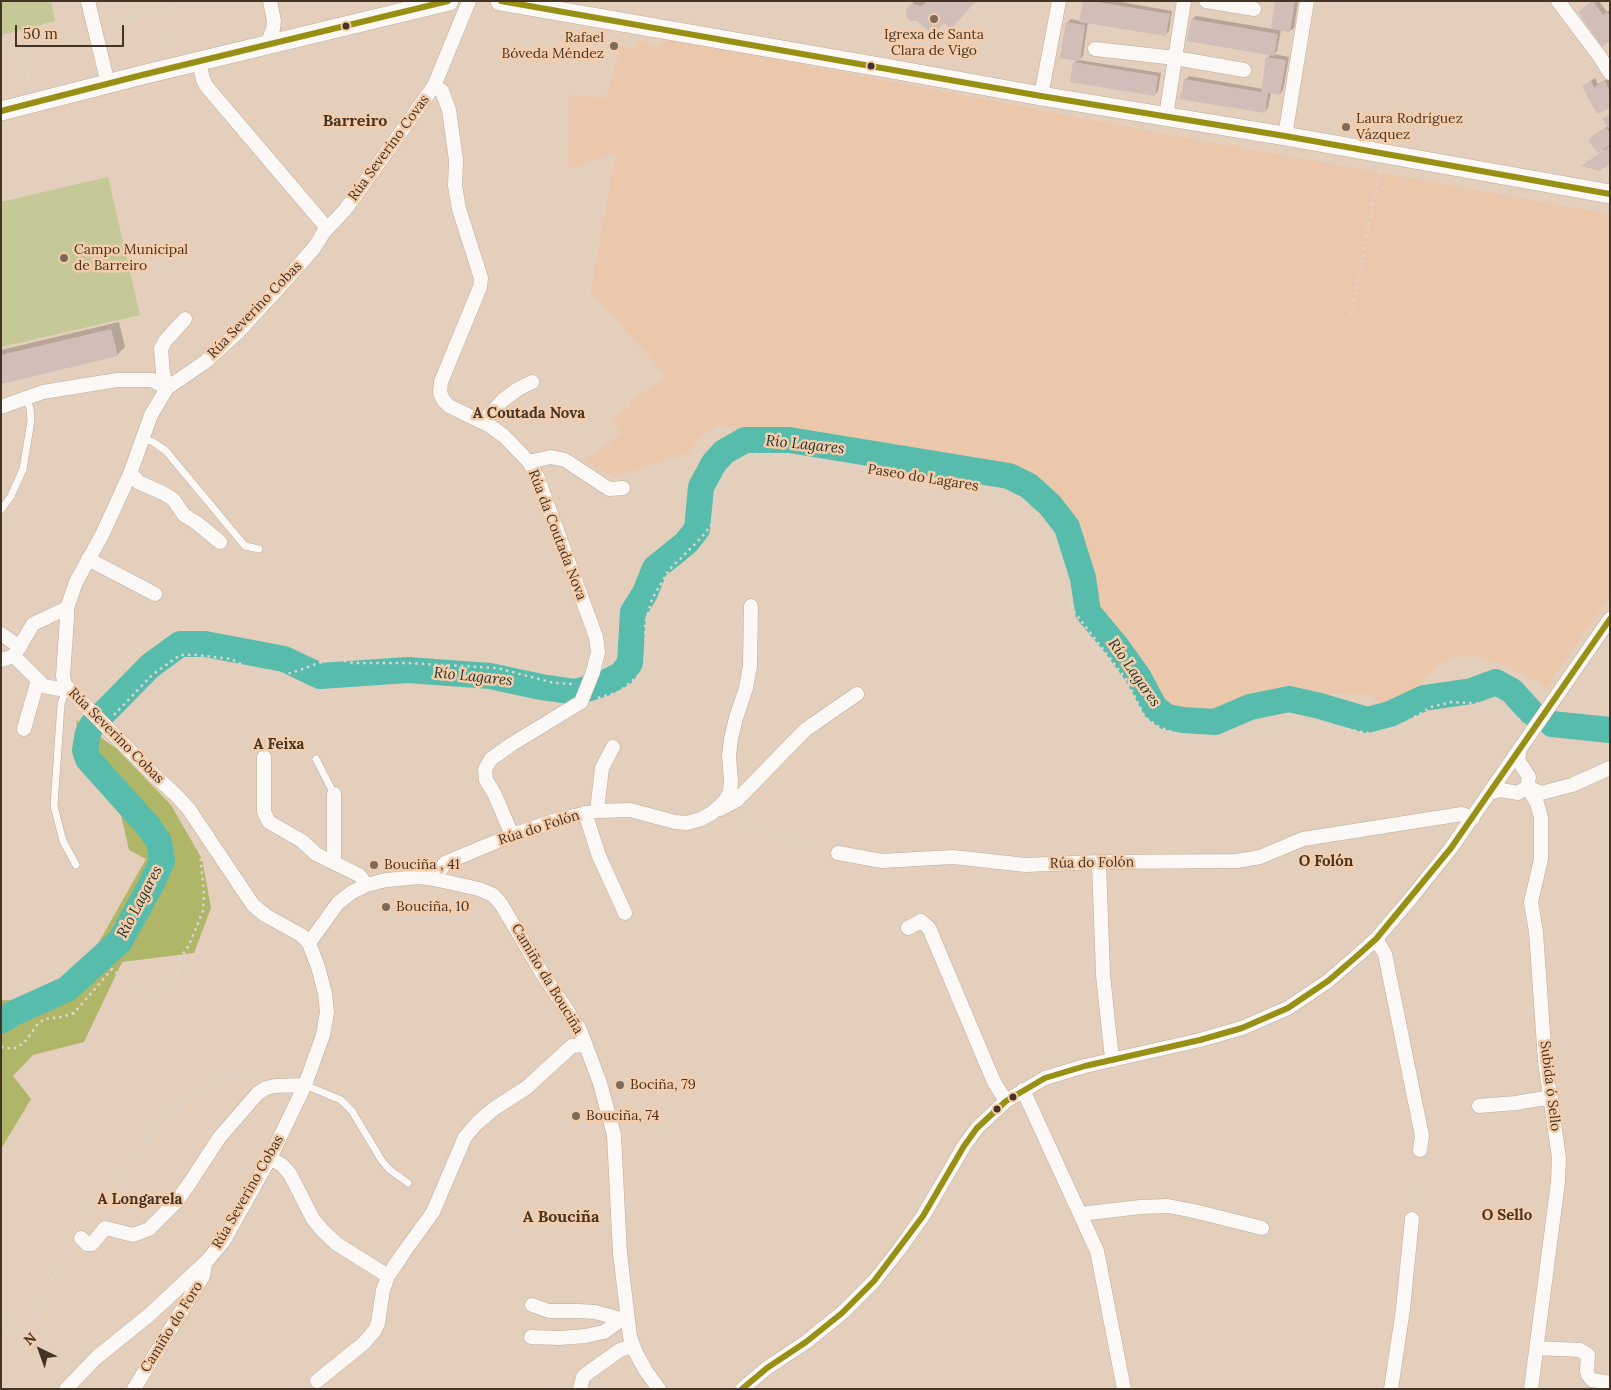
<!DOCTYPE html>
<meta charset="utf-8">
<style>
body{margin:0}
#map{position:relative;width:1611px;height:1390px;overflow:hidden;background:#e4cebc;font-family:Lora,serif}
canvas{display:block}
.frame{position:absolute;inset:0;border:2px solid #443426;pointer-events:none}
.north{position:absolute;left:15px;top:1325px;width:50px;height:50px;-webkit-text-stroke:4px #f5cdab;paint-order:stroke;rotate:318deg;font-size:14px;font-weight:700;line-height:20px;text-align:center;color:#443426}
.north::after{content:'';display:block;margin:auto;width:18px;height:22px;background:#443426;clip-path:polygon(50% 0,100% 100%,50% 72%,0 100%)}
.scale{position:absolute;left:15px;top:25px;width:109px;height:22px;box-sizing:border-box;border:2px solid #443426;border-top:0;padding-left:6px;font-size:15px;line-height:18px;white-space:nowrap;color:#443426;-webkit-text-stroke:4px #f5cdab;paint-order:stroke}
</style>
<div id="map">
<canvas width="1611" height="1390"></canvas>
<div class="frame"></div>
<div class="north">N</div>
<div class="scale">50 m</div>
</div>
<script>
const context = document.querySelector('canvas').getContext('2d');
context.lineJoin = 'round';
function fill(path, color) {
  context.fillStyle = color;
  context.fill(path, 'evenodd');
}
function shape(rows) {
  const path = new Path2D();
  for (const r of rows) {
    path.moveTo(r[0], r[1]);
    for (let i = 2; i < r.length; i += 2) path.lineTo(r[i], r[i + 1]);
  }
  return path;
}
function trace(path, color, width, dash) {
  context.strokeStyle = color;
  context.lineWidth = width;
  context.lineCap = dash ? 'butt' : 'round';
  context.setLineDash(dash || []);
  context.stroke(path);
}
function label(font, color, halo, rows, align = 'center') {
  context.font = font + ' Lora,serif';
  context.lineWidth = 5;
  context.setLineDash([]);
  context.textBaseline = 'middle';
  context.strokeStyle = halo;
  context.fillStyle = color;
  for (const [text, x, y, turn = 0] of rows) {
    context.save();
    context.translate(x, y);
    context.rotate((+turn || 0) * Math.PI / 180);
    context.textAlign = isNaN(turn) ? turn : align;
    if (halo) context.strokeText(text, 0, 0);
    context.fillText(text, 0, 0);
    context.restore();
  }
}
const built = shape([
 [669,39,1160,133,1610,214,1610,596,1547,687,1498,662,1474,656,1456,657,1439,665,1423,680,1419,689,1386,707,1367,693,1252,694,1230,707,1168,714,1159,706,1137,670,1115,638,1093,614,1090,583,1069,520,1063,509,1039,485,1017,471,817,439,719,425,699,437,689,453,615,477,585,461,621,434,611,419,631,406,629,402,666,376,591,291,616,152,568,169,569,95,606,98,621,46,636,49,637,41,658,46]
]);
const green = shape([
 [1,1,51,1,55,21,1,35],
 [108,177,140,315,1,347,1,202]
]);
const forest = shape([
 [76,720,117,749,171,805,202,859,211,908,194,953,122,962,84,1042,33,1055,13,1076,31,1099,1,1149,1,1000,65,1002,146,859,129,850,121,815,84,770]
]);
const shadow = shape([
 [915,1,975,1,909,7],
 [1084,1,1115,1,1172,11,1169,31,1165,35,1088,22,1083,56,1079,60,1161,73,1158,91,1155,94,1074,63,1078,59,1067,23,1071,19,1081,21],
 [1277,1,1298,1,1294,28,1290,31,1281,30,1277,51,1273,54,1289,57,1283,90,1280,94,1271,92,1268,108,1264,112,1185,80,1189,76,1263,89,1268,58,1271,54,1192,19,1196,16,1272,29],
 [1593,1,1599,1,1607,12,1610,10,1610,40,1583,9],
 [1595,78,1598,84,1608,79,1610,81,1610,106,1584,86],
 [1610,114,1610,162,1603,149,1593,136,1608,126,1604,119],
 [119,322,125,347,117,355,1,382,1,350]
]);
const river = shape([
 [1552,724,1610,730],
 [1,1021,14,1013,67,989,120,941,151,885,162,861,159,842,149,827,88,759,85,750,88,733,92,725,150,666,180,644,205,644,284,659,320,676,408,670,490,676,541,687,576,692,603,684,622,674,630,663,633,612,645,593,655,568,686,543,697,529,701,487,714,463,724,452,745,440,789,440,1009,476,1029,486,1050,505,1067,527,1083,578,1088,612,1117,647,1138,676,1155,708,1167,717,1183,720,1215,722,1250,707,1289,699,1320,706,1367,720,1390,714,1424,698,1472,691,1496,682,1512,691,1531,712]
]);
const building = shape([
 [926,1,976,1,951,29,944,23,933,35,917,21,911,21,906,17,906,11,908,7,913,4,922,6],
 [1083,1,1092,1,1170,14,1166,36,1079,22],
 [1275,1,1295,1,1290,32,1271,29],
 [1593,1,1603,15,1607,12,1610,16,1610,41,1602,47,1578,12],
 [1191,19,1278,34,1274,56,1187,41],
 [1066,22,1085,25,1080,61,1060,58],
 [1266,57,1286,60,1280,95,1268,93,1265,113,1180,99,1184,79,1261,92],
 [1073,62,1158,76,1155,96,1070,82],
 [1591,81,1594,87,1605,81,1610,92,1610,108,1597,114,1582,86],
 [1610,114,1610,130,1602,119],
 [1606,127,1610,133,1610,145,1598,153,1588,140],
 [1610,146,1610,164,1600,171,1581,166],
 [111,329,118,356,1,384,1,355]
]);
const path = shape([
 [161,1,174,50],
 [115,21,197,1],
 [20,46,31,86],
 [1,51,75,32],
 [1351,314,1380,170],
 [598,698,619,692,638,676,644,668,646,653,645,624,652,599,669,570,701,538,712,524,716,493,724,474,737,461,754,454,793,456,862,468,993,489,1042,523,1057,547,1072,609,1126,679,1145,717,1157,726,1181,736,1213,740,1293,722,1331,726,1373,734,1392,731,1431,707,1452,702,1487,704,1512,715,1522,721],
 [114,715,152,675,180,655,196,655,231,659,253,670,277,675,291,673,333,658,353,663,407,663,497,668,554,683,573,684],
 [730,819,825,849],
 [1,1047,13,1049,24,1043,37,1025,44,1019,62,1017,74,1013,112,969,148,999,178,974,176,965,189,945,203,911,204,894,200,852],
 [1414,1206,1418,1176,1418,1164],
 [77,1226,79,1221,129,1158,159,1118,213,1079,227,1073,240,1072,258,1076],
 [1,1326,23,1334,56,1272,68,1245]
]);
const lane = shape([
 [142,438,153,442,166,451,245,546,259,549],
 [1,510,11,496,23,469,31,421,30,408,26,398],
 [69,690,64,695,61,704,54,806,63,841,76,865],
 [316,759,334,794],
 [305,1085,341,1100,352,1111,382,1161,390,1170,408,1183]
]);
const street = shape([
 [88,1,108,84],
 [1206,1,1254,9],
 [1558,1,1600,57,1610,73],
 [267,45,273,29,274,21,270,1],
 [1095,49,1175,58,1244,70],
 [199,61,203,80,207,87,327,228],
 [434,86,442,91,449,110,456,160,455,186,459,209,481,278,480,287,441,382,440,393,444,401,449,406,490,426,504,436,529,462,537,476,596,637,598,652,593,672],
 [1041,96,1059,1],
 [1166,116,1184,1],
 [1285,136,1307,1],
 [167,388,163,373,161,349,165,341,185,319],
 [1,407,43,392,117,380,152,380,167,388],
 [482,422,503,400,518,389,532,382],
 [529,462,551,457,565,460,609,489,623,488],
 [130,474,135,478,138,482,163,493,173,499,184,515,197,523,220,542],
 [88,559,155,594],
 [1,634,20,647],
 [14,656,44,686,60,689,65,685],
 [1,660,14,656,33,624,67,608],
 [24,729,38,680],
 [264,757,264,812,269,822,302,841,316,854,359,875,367,885],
 [1527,787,1537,803,1541,818,1541,859,1531,902,1536,932,1545,1061,1559,1158,1558,1182,1531,1389],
 [1527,787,1541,793,1572,785,1610,768],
 [1489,793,1501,790,1518,793,1527,787,1529,777,1518,760,1520,748],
 [334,794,334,863],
 [720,809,737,800,805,730,857,694],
 [597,811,602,768,613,747],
 [585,813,599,856,625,913],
 [512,835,494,793,486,780,485,769,491,759,512,744,581,702],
 [838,853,882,861,953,857,1026,865,1099,862,1237,861,1260,857,1303,839,1462,814,1473,818],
 [1099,862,1103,975,1111,1050,1113,1060],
 [434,879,445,863,512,835,560,819,597,811,630,810,675,822,687,823,701,819,712,813,724,802,730,792,731,781,729,756,731,739,736,718,746,688,750,666,751,606],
 [908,928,921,921,929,928,994,1082,1006,1101],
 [1376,939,1385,954,1422,1136,1420,1150],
 [309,943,338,903,352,892,367,885,386,880,420,877,434,879,479,889,493,895,501,904,542,973,580,1030,600,1083,614,1135,620,1253,630,1337,636,1353,646,1371,659,1389],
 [1023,1090,1097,1251,1124,1389],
 [1479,1106,1516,1103,1551,1097],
 [270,1158,282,1165,290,1174,313,1219,323,1231,337,1244,388,1276],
 [1080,1214,1140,1207,1168,1206,1194,1211,1262,1228],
 [81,1238,87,1244,92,1244,105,1228,133,1235,149,1229,175,1203,189,1184,219,1138,258,1093,266,1088,275,1086,305,1085],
 [532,1305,549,1311,578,1311,595,1312,628,1321],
 [531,1337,560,1338,585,1336,604,1332,621,1320],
 [1536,1348,1580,1350,1588,1355,1587,1371,1588,1375,1592,1380,1610,1383],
 [317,1381,364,1343,375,1330,378,1323,383,1290,388,1276,404,1252,433,1212,465,1137,477,1123,495,1108,526,1088,572,1046,586,1045],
 [66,1389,97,1357,148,1316,205,1263,223,1242,270,1158,305,1085,323,1035,327,1012,325,993,318,967,309,943,301,935,265,915,253,905,188,808,175,794,155,776,65,685,63,676,67,618,67,608,76,582,102,535,130,474,151,415,167,388,205,362,239,331,283,283,314,248,324,232,345,210,434,86,469,1],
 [134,1389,203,1276,205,1264],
 [580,1389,583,1377,589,1372,620,1350,633,1346],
 [742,1389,767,1368,806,1342,842,1313,874,1281,898,1251,923,1216,964,1146,977,1128,1006,1101,1045,1078,1085,1066,1200,1040,1242,1028,1288,1008,1328,981,1357,956,1376,939,1411,898,1451,848,1610,619],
 [1391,1389,1403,1309,1412,1219]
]);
const secondary = shape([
 [500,1,886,68,1041,96,1285,136,1610,194],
 [1,111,142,75,449,1]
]);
const streetBridge = shape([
 [581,702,593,672]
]);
const bus1 = shape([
 [501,1,1041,96,1285,136,1610,194],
 [1,111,142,75,448,1],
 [742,1389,767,1368,806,1342,842,1313,874,1281,923,1216,964,1146,977,1128,1006,1101,1045,1078,1085,1066,1200,1040,1242,1028,1288,1008,1328,981,1357,956,1376,939,1451,848,1610,619]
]);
const markers = [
 [934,19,5,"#7c6a5a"],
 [346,26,4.5,"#443426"],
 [614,46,5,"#7c6a5a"],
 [871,66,4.5,"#443426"],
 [1346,127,5,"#7c6a5a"],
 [64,258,5,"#7c6a5a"],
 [374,865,5,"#7c6a5a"],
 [386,907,5,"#7c6a5a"],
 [620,1085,5,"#7c6a5a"],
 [1013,1097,4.5,"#443426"],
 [997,1109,4.5,"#443426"],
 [576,1116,5,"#7c6a5a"]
];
const poiNames = [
 ["Igrexa de Santa",934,35,"center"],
 ["Clara de Vigo",934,51,"center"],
 ["Rafael",604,38,"right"],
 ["Bóveda Méndez",604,54,"right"],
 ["Laura Rodríguez",1356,119],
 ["Vázquez",1356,135],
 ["Campo Municipal",74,250],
 ["de Barreiro",74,266],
 ["Bouciña , 41",384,865],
 ["Bouciña, 10",396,907],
 ["Bociña, 79",630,1085],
 ["Bouciña, 74",586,1116]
];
const streetNames = [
 ["Rúa Severino Covas",389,148,-54],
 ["Rúa Severino Cobas",255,310,-46],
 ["Paseo do Lagares",923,478,9],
 ["Rúa da Coutada Nova",557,535,69],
 ["Rúa Severino Cobas",116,736,45],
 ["Rúa do Folón",539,828,-18],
 ["Rúa do Folón",1092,863,-1],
 ["Camiño da Bouciña",547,979,59],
 ["Subida ó Sello",1550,1086,83],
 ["Rúa Severino Cobas",248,1192,-60],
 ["Camiño do Foro",172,1327,-58]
];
const neighbourhoodNames = [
 ["A Coutada Nova",529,414],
 ["A Feixa",279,745],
 ["O Folón",1326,862],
 ["A Longarela",140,1200],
 ["O Sello",1507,1216]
];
const waterNames = [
 ["Río Lagares",805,445,6],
 ["Río Lagares",1134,673,55],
 ["Río Lagares",473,677,6],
 ["Río Lagares",140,902,-62]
];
const quarterNames = [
 ["Barreiro",355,121],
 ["A Bouciña",561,1217]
];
fill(built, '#ebc8ab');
fill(green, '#c5c897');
fill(forest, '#b0b668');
fill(shadow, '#0003');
trace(river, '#57bcab', 26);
fill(building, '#d1beb8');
trace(lane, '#bead9e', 8);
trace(street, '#bead9e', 15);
trace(secondary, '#bead9e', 20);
trace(path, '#dcd6d0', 2.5, [2.5, 4]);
trace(lane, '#fbf8f5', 7);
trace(street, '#fbf8f5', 14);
trace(secondary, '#fbf8f5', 19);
trace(streetBridge, '#bead9e', 15, []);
trace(streetBridge, '#fbf8f5', 14);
trace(bus1, '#988f15', 6);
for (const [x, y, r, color] of markers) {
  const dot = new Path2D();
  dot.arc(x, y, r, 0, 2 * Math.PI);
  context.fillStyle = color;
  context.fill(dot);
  trace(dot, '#f5cdab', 2);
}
label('14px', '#443426', '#f5cdab', poiNames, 'left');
label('14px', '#443426', '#f5cdab', streetNames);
label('bold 15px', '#443426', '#f5cdab', neighbourhoodNames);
label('italic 15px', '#15322e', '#f5cdab', waterNames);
label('bold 16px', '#443426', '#f5cdab', quarterNames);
</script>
